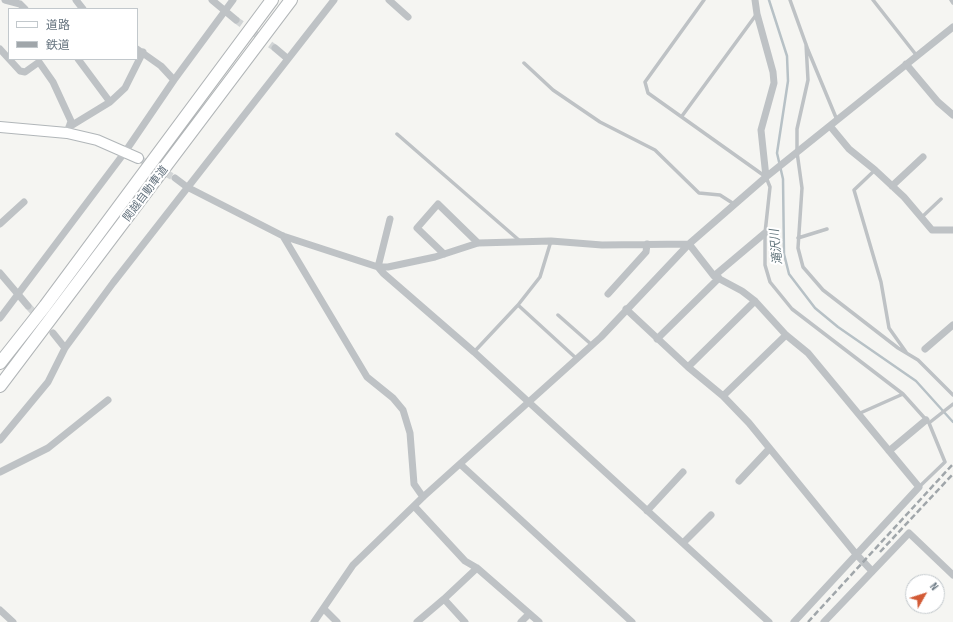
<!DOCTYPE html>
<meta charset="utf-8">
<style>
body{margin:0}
#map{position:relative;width:953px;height:622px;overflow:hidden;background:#f5f5f2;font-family:"Sofia Sans Condensed","Noto Sans JP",sans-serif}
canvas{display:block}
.legend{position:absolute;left:8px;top:8px;width:130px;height:52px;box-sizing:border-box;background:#fff;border:1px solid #c2c8cc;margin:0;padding:5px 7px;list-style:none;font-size:12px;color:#677580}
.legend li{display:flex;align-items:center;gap:8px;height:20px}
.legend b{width:20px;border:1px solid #c2c8cc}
.north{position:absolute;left:905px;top:574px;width:40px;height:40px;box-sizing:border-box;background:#fff;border:1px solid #c2c8cc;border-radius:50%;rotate:51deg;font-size:11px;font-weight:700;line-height:16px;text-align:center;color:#677580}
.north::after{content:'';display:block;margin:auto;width:14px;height:18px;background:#d25a35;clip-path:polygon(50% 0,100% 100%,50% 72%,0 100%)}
</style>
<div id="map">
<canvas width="953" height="622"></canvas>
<ul class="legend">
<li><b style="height:5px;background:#fff"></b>道路</li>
<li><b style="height:5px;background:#a0a6aa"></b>鉄道</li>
</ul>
<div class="north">N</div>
</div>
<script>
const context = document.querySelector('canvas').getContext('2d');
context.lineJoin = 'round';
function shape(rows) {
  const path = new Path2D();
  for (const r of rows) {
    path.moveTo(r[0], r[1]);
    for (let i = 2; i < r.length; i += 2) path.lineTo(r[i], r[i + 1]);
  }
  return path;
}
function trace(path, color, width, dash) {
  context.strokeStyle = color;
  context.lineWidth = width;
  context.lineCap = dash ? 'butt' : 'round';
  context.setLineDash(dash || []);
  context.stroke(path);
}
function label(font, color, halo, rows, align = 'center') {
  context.font = font + ' "Sofia Sans Condensed","Noto Sans JP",sans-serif';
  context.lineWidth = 4;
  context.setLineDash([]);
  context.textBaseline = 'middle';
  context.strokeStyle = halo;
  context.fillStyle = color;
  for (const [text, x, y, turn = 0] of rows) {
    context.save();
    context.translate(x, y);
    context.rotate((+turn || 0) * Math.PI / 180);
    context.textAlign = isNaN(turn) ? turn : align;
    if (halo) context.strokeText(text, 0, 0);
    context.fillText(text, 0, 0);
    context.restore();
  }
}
const stream = shape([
 [769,0,787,56,788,81,777,153,783,179,784,254,789,274,815,308,838,327,916,381,953,422]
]);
const streetTunnel = shape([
 [236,20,275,48],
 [138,158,175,178],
 [28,306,48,328]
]);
const lane = shape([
 [704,0,645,82,648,93,766,177,770,187,765,233,765,265,770,282,792,309,903,394,929,423,945,462,919,487],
 [790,0,808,50,837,120],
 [873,0,917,56],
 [951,0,953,3],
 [806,44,808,80,797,129,797,152,802,188,798,248,803,267,823,290,898,348,918,360,953,395],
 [524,63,553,90,600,122,655,150,699,193,720,195,734,204],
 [682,116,756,15],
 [397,134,520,241],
 [875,170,854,190,881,282,889,328,906,352],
 [922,217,941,199],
 [798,238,827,229],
 [518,305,577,359],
 [558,315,592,345],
 [474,352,518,305,540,277,551,241],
 [858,414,903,394],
 [929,423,953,404]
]);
const street = shape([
 [5,0,20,4,25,9],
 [76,0,83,9],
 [212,0,236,20],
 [389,0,408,17],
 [755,0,757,14,773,72,774,83,761,130,766,177],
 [275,48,288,59],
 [0,49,9,59],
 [137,49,161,66,174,80],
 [9,59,20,71,25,72,39,62,53,82,71,121,67,133],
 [906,64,938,102,953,115],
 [110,102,125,88,143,52],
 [830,126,849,149,875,170,904,197,932,230,953,230],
 [69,127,110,102,78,59],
 [175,178,187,187,283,236,378,267,388,267,435,257,478,243,551,241,602,245,689,244,714,276,742,291,755,301,786,335,808,353,919,487,794,622],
 [892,186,923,157],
 [390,219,378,267,383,273,474,352,769,622],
 [0,224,24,202],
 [283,236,367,377,393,398,403,410,410,433,414,484,423,497],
 [444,254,417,228,438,204,478,243],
 [0,273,28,306],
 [714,276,765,233],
 [608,294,646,252,647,244],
 [626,309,688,367,723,396,749,423,856,554,872,571],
 [0,318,125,152,174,80,233,0],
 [53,333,65,348],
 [657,339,719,278],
 [925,349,953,325],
 [688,367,755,301],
 [723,396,786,335],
 [0,440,48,382,65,348,113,283,334,0],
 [889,451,926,420],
 [460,464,632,622],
 [0,472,48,448,108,400],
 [739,481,769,449],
 [414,506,465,561,477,568,539,622],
 [647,511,683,472],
 [683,543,711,515],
 [444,599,465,622],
 [324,609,337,622],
 [0,610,13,622],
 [314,622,353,565,423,497,601,337,689,244,766,177,953,27],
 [417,622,444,599,477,568],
 [521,622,529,614],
 [824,622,909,533,953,575]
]);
const secondary = shape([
 [0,127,67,133,97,140,138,158]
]);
const highway = shape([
 [0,363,45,306,272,0],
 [0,386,291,0]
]);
const rail = shape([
 [880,552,953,474],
 [808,622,953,464]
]);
const streetNames = [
 ["関越自動車道",146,194,-53]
];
const waterNames = [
 ["滝沢川",777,247,-96]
];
trace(stream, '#b7c1c6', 2.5);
trace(streetTunnel, '#d2d5d6', 7, [7, 3.5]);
trace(secondary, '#b1b6b9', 12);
trace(highway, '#b1b5b7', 14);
trace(lane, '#bec2c5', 3.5);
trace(street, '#bec2c5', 7);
trace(secondary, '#fff', 10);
trace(highway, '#fff', 12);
trace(rail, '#a0a6aa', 2.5, [6, 3]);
label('11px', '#677580', '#fff', streetNames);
label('italic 12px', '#63767d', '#fff', waterNames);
</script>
